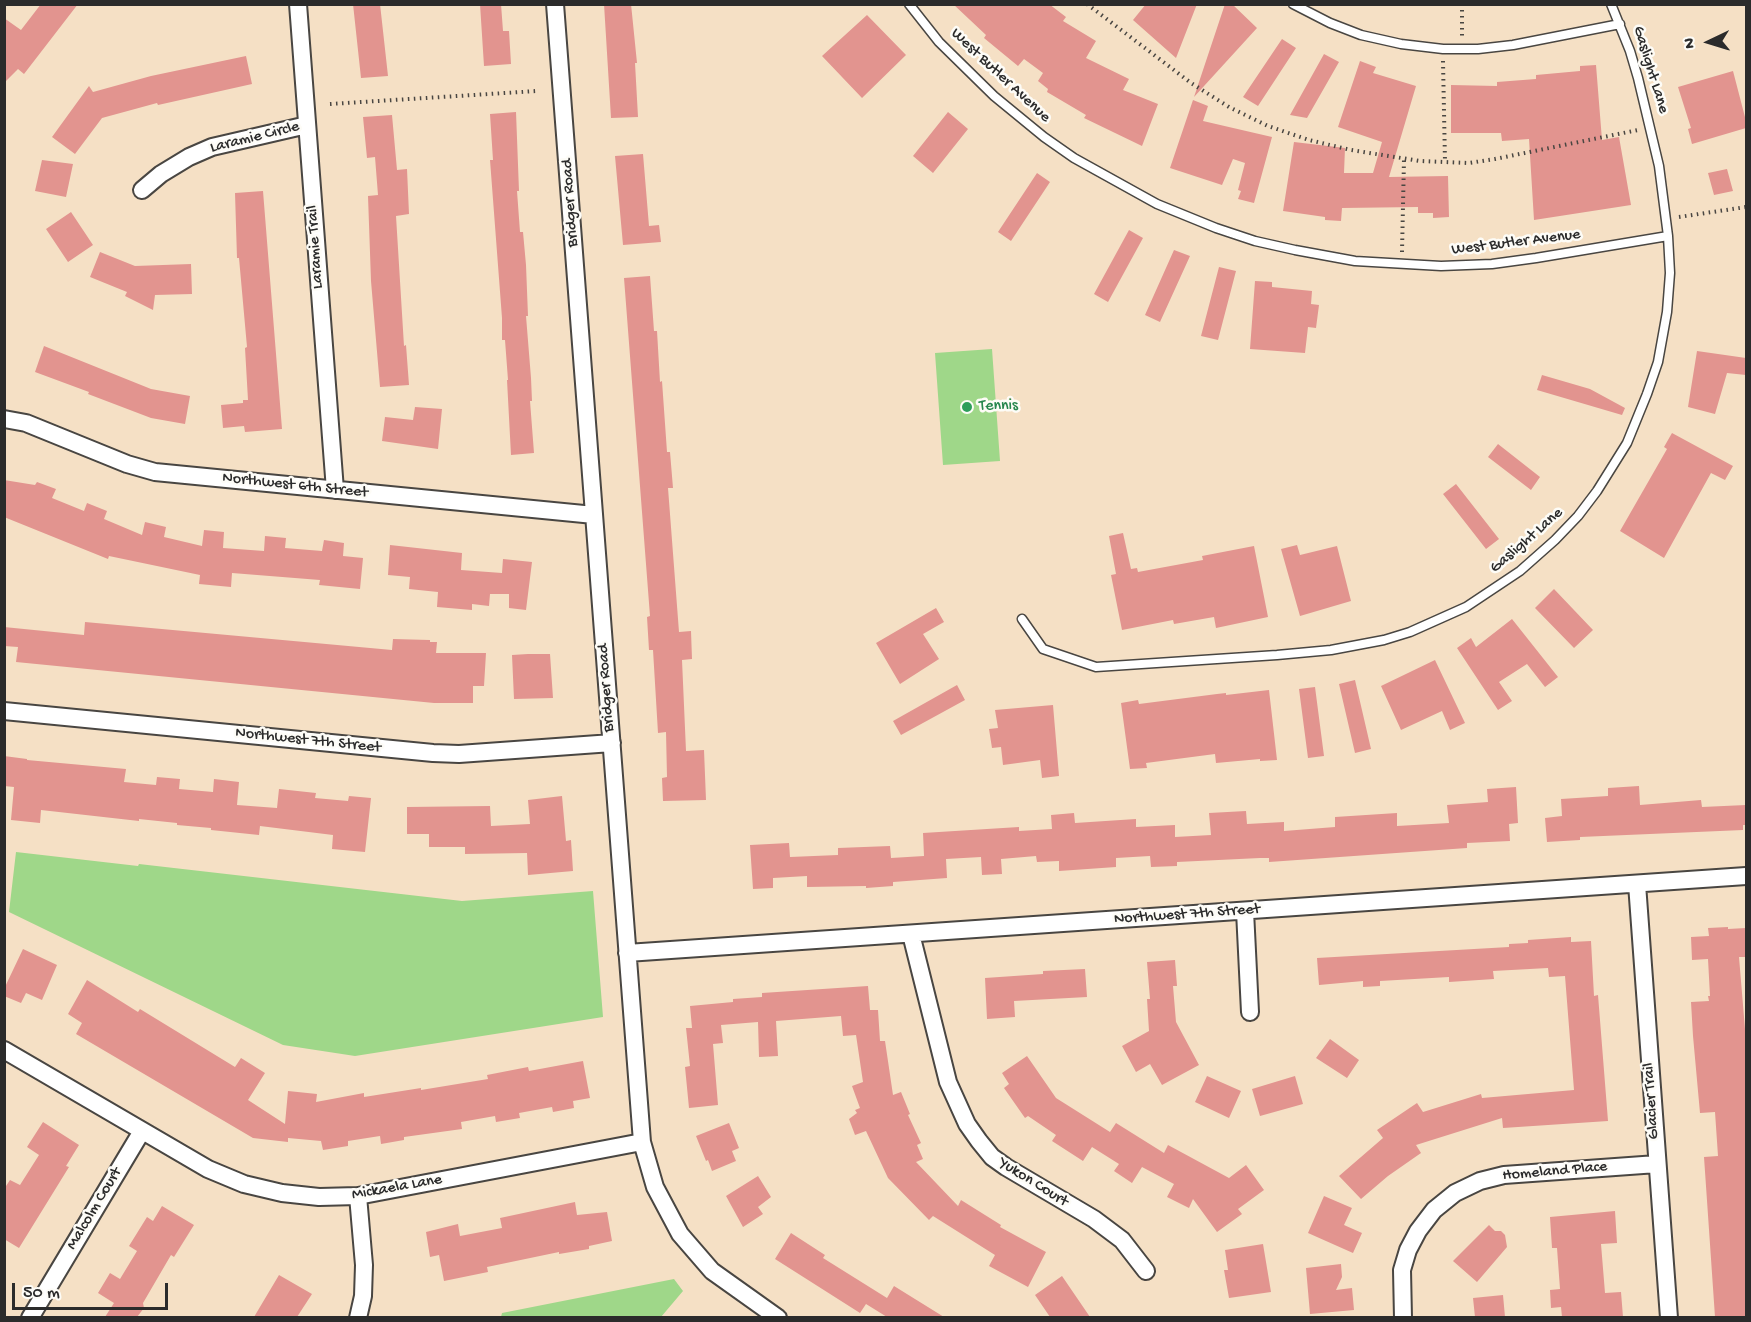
<!DOCTYPE html>
<style>
body{margin:0}
#map{position:relative;width:1751px;height:1322px;overflow:hidden;background:#f5e0c5;font-family:"Gochi Hand",sans-serif}
canvas{display:block}
.frame{position:absolute;inset:0;border:6px solid #2b2b2b;pointer-events:none}
.north{position:absolute;left:1679px;top:12px;width:60px;height:60px;-webkit-text-stroke:4px #fdfcf7;paint-order:stroke;rotate:266deg;font-size:16px;font-weight:700;line-height:24px;text-align:center;color:#2b2b2b}
.north::after{content:'';display:block;margin:auto;width:21px;height:27px;background:#2b2b2b;clip-path:polygon(50% 0,100% 100%,50% 72%,0 100%)}
.scale{position:absolute;left:12px;top:1283px;width:156px;height:27px;box-sizing:border-box;border:3px solid #2b2b2b;border-top:0;padding-left:8px;font-size:18px;line-height:21px;white-space:nowrap;color:#2b2b2b;-webkit-text-stroke:4px #fdfcf7;paint-order:stroke}
</style>
<div id="map">
<canvas width="1751" height="1322"></canvas>
<div class="frame"></div>
<div class="north">N</div>
<div class="scale">50 m</div>
</div>
<script>
const context = document.querySelector('canvas').getContext('2d');
context.lineJoin = 'round';
function fill(path, color) {
  context.fillStyle = color;
  context.fill(path, 'evenodd');
}
function shape(rows) {
  const path = new Path2D();
  for (const r of rows) {
    path.moveTo(r[0], r[1]);
    for (let i = 2; i < r.length; i += 2) path.lineTo(r[i], r[i + 1]);
  }
  return path;
}
function trace(path, color, width, dash) {
  context.strokeStyle = color;
  context.lineWidth = width;
  context.lineCap = dash ? 'butt' : 'round';
  context.setLineDash(dash || []);
  context.stroke(path);
}
function label(font, color, halo, rows, align = 'center') {
  context.font = font + ' "Gochi Hand",sans-serif';
  context.lineWidth = 5;
  context.setLineDash([]);
  context.textBaseline = 'middle';
  context.strokeStyle = halo;
  context.fillStyle = color;
  for (const [text, x, y, turn = 0] of rows) {
    context.save();
    context.translate(x, y);
    context.rotate((+turn || 0) * Math.PI / 180);
    context.textAlign = isNaN(turn) ? turn : align;
    if (halo) context.strokeText(text, 0, 0);
    context.fillText(text, 0, 0);
    context.restore();
  }
}
const green = shape([
 [992,349,1000,461,943,465,935,353],
 [16,852,138,866,139,864,462,901,593,891,603,1017,355,1056,283,1045,9,912],
 [674,1279,683,1291,661,1317,501,1317,502,1313]
]);
const building = shape([
 [41,4,78,4,24,74,18,69,4,83,4,18,21,30],
 [353,4,380,4,388,76,361,78],
 [480,4,501,4,503,31,509,31,511,64,484,66],
 [604,4,631,4,637,63,635,63,638,117,611,118],
 [953,4,1049,4,1066,17,1063,21,1096,41,1086,58,1129,79,1123,90,1158,104,1142,146,1084,118,1086,115,1047,92,1048,89,1038,81,1043,73,1024,59,1018,66,984,38,986,35],
 [1146,4,1197,4,1176,58,1133,20],
 [1225,4,1232,4,1257,28,1194,97],
 [867,15,906,55,862,98,822,56],
 [1282,39,1296,48,1258,106,1243,97],
 [1324,54,1339,62,1307,118,1290,115],
 [246,56,252,84,158,105,157,103,102,118,75,154,52,137,89,86,93,92,151,76],
 [1360,61,1376,67,1373,73,1416,86,1389,177,1448,176,1449,217,1433,218,1433,213,1418,213,1418,207,1342,208,1341,221,1325,220,1325,217,1283,211,1294,142,1345,148,1344,173,1373,173,1382,142,1338,127],
 [1596,65,1602,140,1619,137,1631,205,1534,220,1529,139,1502,141,1501,133,1451,133,1451,85,1497,86,1497,82,1536,79,1536,75,1580,71,1580,66],
 [1733,71,1746,121,1746,128,1692,144,1688,129,1691,128,1678,87],
 [1193,100,1208,106,1203,121,1272,137,1254,203,1238,199,1241,191,1238,190,1245,163,1233,159,1222,185,1170,168],
 [516,112,519,191,517,191,520,232,523,232,526,265,528,316,526,316,531,378,532,401,530,401,534,453,511,455,507,380,508,380,505,340,502,340,502,318,490,160,493,160,490,114],
 [948,112,968,129,933,173,913,156],
 [392,115,397,170,407,169,409,214,396,216,404,346,406,345,409,385,380,387,371,281,368,196,378,195,375,157,367,158,363,117],
 [643,154,649,226,659,225,661,242,623,245,615,156],
 [42,160,73,164,66,197,35,191],
 [1727,169,1733,191,1714,195,1708,173],
 [1037,173,1050,182,1011,241,998,232],
 [263,191,282,429,245,432,244,426,223,428,221,405,243,403,243,400,248,400,245,348,247,347,239,258,237,258,235,193],
 [71,212,93,245,68,262,46,229],
 [1129,230,1143,238,1108,302,1094,294],
 [1174,250,1190,256,1160,322,1145,315],
 [100,252,135,266,191,264,192,294,155,295,153,310,125,296,127,292,90,277],
 [1219,267,1236,271,1218,340,1201,336],
 [650,276,654,331,657,331,660,382,662,381,667,452,670,452,673,488,668,488,679,632,691,631,692,659,682,660,686,751,704,750,706,800,663,801,662,778,667,777,666,732,658,733,653,650,649,650,647,617,650,616,624,278],
 [1255,281,1272,282,1272,287,1312,291,1311,304,1319,305,1316,328,1308,327,1305,353,1250,349],
 [44,346,151,389,190,396,185,424,151,418,88,394,89,392,35,372],
 [1697,351,1746,358,1746,375,1727,373,1715,414,1688,407],
 [1542,375,1590,389,1625,408,1622,415,1537,390],
 [415,407,442,409,438,449,382,441,385,417,413,420],
 [1672,433,1733,466,1725,480,1711,473,1664,558,1620,531,1667,449,1664,447],
 [1498,444,1540,477,1531,490,1488,457],
 [4,480,35,485,37,482,56,489,52,498,84,511,87,503,107,511,104,519,142,535,145,522,166,527,164,537,202,546,204,530,224,532,223,548,264,551,265,536,286,538,285,548,322,551,324,540,344,543,343,556,363,558,360,589,319,585,320,580,232,573,231,587,199,584,200,575,109,556,108,559,4,517],
 [1456,484,1499,539,1486,549,1443,494],
 [1123,533,1131,569,1137,568,1138,572,1203,560,1202,556,1254,546,1268,617,1216,628,1214,617,1174,624,1173,620,1122,630,1111,575,1116,574,1109,536],
 [390,545,462,553,461,570,502,573,503,559,532,562,526,610,509,608,509,594,490,594,489,606,472,604,472,610,437,607,438,592,409,589,410,577,388,575],
 [1297,545,1300,555,1337,546,1351,601,1300,616,1281,549],
 [1554,589,1593,630,1574,648,1535,608],
 [936,608,944,622,923,634,939,659,900,684,876,643],
 [1512,619,1558,677,1545,687,1527,664,1499,682,1512,701,1498,710,1457,648,1471,638,1476,647],
 [85,622,392,650,393,639,430,640,430,642,437,642,436,653,486,653,484,686,473,686,473,703,434,703,16,662,18,647,4,646,4,627,84,635],
 [528,654,550,654,553,698,514,699,512,655],
 [1435,660,1465,723,1450,730,1442,711,1401,730,1381,686],
 [1355,680,1371,749,1355,753,1339,684],
 [957,685,965,700,901,735,893,721],
 [1315,687,1324,756,1308,758,1299,689],
 [1269,690,1277,760,1260,761,1260,759,1216,763,1215,754,1146,763,1147,768,1130,769,1121,703,1138,700,1139,704,1217,694,1226,693,1226,695],
 [1053,705,1059,776,1042,778,1040,760,1003,765,1001,747,992,748,989,729,998,728,995,710],
 [4,756,27,759,27,760,126,769,124,782,156,785,157,777,180,779,179,789,213,792,214,779,239,782,237,805,277,808,279,789,316,793,315,798,348,801,349,796,371,798,365,852,332,849,333,835,260,826,259,835,211,830,211,828,177,825,177,823,139,819,139,821,41,810,40,823,11,820,14,787,4,786],
 [1639,786,1640,805,1701,800,1702,807,1746,805,1746,825,1743,825,1743,830,1580,837,1580,840,1547,842,1545,818,1562,816,1561,799,1608,796,1608,788],
 [1516,787,1518,823,1509,824,1510,841,1467,843,1467,848,1269,862,1269,858,1260,858,1177,862,1177,866,1151,867,1150,856,1116,858,1116,867,1059,871,1059,861,1037,862,1036,856,1001,859,1002,874,982,875,981,857,946,859,947,878,893,882,893,886,866,888,866,886,807,887,807,876,773,878,773,888,753,889,750,845,789,843,790,857,838,855,838,848,890,846,891,858,924,856,923,833,1019,827,1019,831,1052,829,1051,815,1074,813,1075,823,1136,819,1136,827,1175,825,1175,837,1211,835,1209,813,1246,811,1247,824,1284,822,1284,831,1335,827,1335,817,1397,813,1397,826,1449,823,1447,805,1488,802,1487,789],
 [562,796,566,841,571,840,573,871,528,875,527,853,465,854,465,847,429,847,429,834,407,834,407,807,490,806,491,826,530,824,528,800],
 [1728,927,1728,929,1746,928,1746,957,1739,957,1746,1041,1746,1317,1715,1317,1704,1157,1718,1156,1715,1112,1700,1113,1693,1036,1691,1002,1709,1001,1708,996,1710,996,1708,959,1692,960,1691,937,1709,936,1708,928],
 [1571,937,1571,942,1591,941,1594,996,1598,995,1608,1121,1503,1128,1502,1118,1416,1145,1421,1153,1388,1176,1361,1199,1339,1176,1383,1138,1377,1130,1417,1103,1423,1112,1481,1094,1482,1098,1574,1090,1565,976,1549,977,1548,968,1493,971,1494,979,1449,982,1449,977,1380,981,1380,986,1363,987,1363,981,1319,985,1317,958,1509,947,1509,944,1528,943,1528,940],
 [23,949,57,965,42,1000,26,993,21,1003,4,996,4,989],
 [1175,960,1177,986,1173,986,1176,1022,1199,1065,1162,1085,1150,1064,1136,1072,1122,1046,1149,1031,1147,999,1150,999,1147,962],
 [1085,969,1087,997,1014,1001,1015,1017,987,1019,985,978,1043,974,1043,971],
 [87,980,138,1012,140,1009,235,1067,241,1058,265,1073,248,1100,285,1124,288,1091,317,1094,316,1102,364,1093,364,1097,421,1088,421,1090,488,1079,487,1075,528,1067,529,1071,583,1061,590,1098,573,1101,574,1108,553,1112,552,1107,519,1113,520,1118,496,1122,495,1116,461,1122,462,1129,404,1137,404,1140,381,1144,380,1136,348,1141,348,1146,323,1150,321,1141,288,1138,288,1142,253,1138,76,1034,82,1023,68,1014],
 [868,986,870,1010,878,1010,880,1041,885,1041,893,1095,901,1092,910,1114,908,1115,921,1143,917,1145,923,1159,916,1162,958,1206,961,1200,1001,1225,1000,1227,1046,1252,1028,1287,989,1266,995,1255,933,1216,929,1220,888,1178,866,1131,855,1135,849,1119,857,1113,855,1110,860,1108,852,1086,863,1082,856,1035,843,1036,841,1016,776,1021,778,1056,759,1057,758,1022,721,1025,723,1043,713,1044,718,1105,689,1108,685,1067,690,1066,686,1028,692,1028,690,1006,733,1002,733,999,762,997,762,993],
 [1330,1039,1359,1060,1347,1078,1316,1058],
 [1027,1056,1056,1098,1110,1132,1116,1123,1164,1153,1168,1145,1229,1178,1246,1165,1264,1190,1238,1209,1242,1214,1217,1232,1193,1199,1189,1208,1167,1197,1174,1184,1142,1167,1132,1183,1114,1171,1119,1164,1092,1147,1083,1161,1052,1141,1056,1135,1028,1116,1025,1118,1004,1088,1009,1084,1002,1073],
 [1207,1076,1241,1091,1229,1118,1195,1102],
 [1295,1076,1303,1104,1260,1116,1252,1089],
 [43,1122,79,1145,66,1166,69,1167,19,1248,4,1239,4,1189,10,1180,20,1185,39,1155,27,1147],
 [729,1123,739,1148,732,1151,736,1161,712,1171,708,1160,706,1161,696,1136],
 [758,1176,771,1197,758,1207,763,1214,743,1227,726,1196],
 [1324,1196,1352,1208,1344,1225,1362,1233,1353,1253,1308,1233],
 [575,1202,577,1215,607,1212,612,1241,589,1246,589,1249,559,1254,559,1252,487,1267,488,1272,444,1281,439,1255,430,1257,426,1232,458,1224,460,1236,502,1228,500,1218],
 [162,1206,194,1225,174,1257,171,1255,143,1303,144,1308,137,1317,105,1317,114,1303,98,1293,110,1273,120,1279,137,1251,129,1246,147,1217,153,1221],
 [1615,1211,1617,1243,1601,1244,1605,1293,1621,1292,1623,1317,1562,1317,1561,1307,1551,1308,1550,1290,1560,1289,1557,1248,1552,1248,1550,1217],
 [1489,1225,1495,1231,1501,1231,1505,1235,1507,1247,1477,1282,1453,1261],
 [791,1233,825,1255,823,1258,887,1298,894,1286,944,1317,887,1317,866,1304,860,1313,775,1259],
 [1263,1244,1271,1292,1229,1298,1224,1270,1228,1270,1225,1250],
 [1341,1264,1342,1277,1336,1290,1352,1288,1354,1310,1310,1314,1306,1268],
 [279,1275,312,1294,297,1317,254,1317],
 [1062,1276,1090,1317,1050,1317,1035,1295],
 [1503,1295,1505,1317,1475,1317,1473,1298]
]);
const path = shape([
 [1087,4,1191,83,1229,107,1268,126,1309,140,1351,150,1420,161,1469,163,1495,159,1638,130],
 [1462,4,1462,37],
 [1443,61,1445,162],
 [330,104,537,91],
 [1679,217,1746,207],
 [1402,252,1404,159]
]);
const service = shape([
 [909,4,939,42,994,96,1044,137,1074,158,1157,204,1216,228,1255,241,1295,250,1355,261,1441,266,1492,264,1536,258,1668,236],
 [1293,4,1330,23,1361,35,1401,44,1443,49,1478,49,1513,45,1620,24],
 [1022,619,1043,649,1096,667,1277,655,1331,650,1384,640,1410,632,1466,607,1520,571,1555,540,1578,516,1597,491,1627,443,1647,394,1658,362,1667,312,1670,273,1668,236,1659,166,1638,78,1630,51,1611,4]
]);
const minor = shape([
 [298,4,335,490],
 [555,4,642,1142,655,1187,680,1234,712,1271,778,1318],
 [142,190,161,174,189,157,212,147,307,125],
 [4,419,26,423,127,464,155,472,594,515],
 [4,711,433,753,459,754,612,743],
 [1637,884,1669,1318],
 [1245,911,1250,1012],
 [911,934,948,1082,967,1124,979,1141,992,1157,1006,1167,1094,1219,1122,1240,1146,1271],
 [627,953,1746,876],
 [4,1050,208,1169,244,1184,282,1193,319,1197,358,1196,642,1142],
 [358,1196,364,1265,363,1296,358,1318],
 [30,1318,142,1131],
 [1403,1318,1402,1270,1408,1250,1418,1231,1434,1210,1455,1193,1480,1181,1504,1175,1657,1164]
]);
const markers = [
 [967,407,6,"#2e9e5b"]
];
const streetNames = [
 ["Gaslight Lane",1650,70,73],
 ["West Butler Avenue",1000,76,43],
 ["Laramie Circle",255,138,-14],
 ["Bridger Road",571,203,-94],
 ["West Butler Avenue",1516,243,-7],
 ["Laramie Trail",316,247,-94],
 ["Northwest 6th Street",295,486,6],
 ["Gaslight Lane",1527,541,-41],
 ["Bridger Road",607,688,-94],
 ["Northwest 7th Street",308,741,6],
 ["Northwest 7th Street",1187,915,-4],
 ["Glacier Trail",1652,1101,-94],
 ["Homeland Place",1555,1172,-5],
 ["Yukon Court",1033,1183,32],
 ["Mickaela Lane",397,1188,-10],
 ["Malcolm Court",95,1209,-59]
];
const leisureNames = [
 ["Tennis",979,407]
];
fill(green, '#9fd789');
fill(building, '#e2948f');
trace(service, '#494642', 11);
trace(minor, '#494642', 20);
trace(path, '#494642', 4, [1.5, 4.5]);
trace(service, '#fff', 8);
trace(minor, '#fff', 16);
for (const [x, y, r, color] of markers) {
  const dot = new Path2D();
  dot.arc(x, y, r, 0, 2 * Math.PI);
  context.fillStyle = color;
  context.fill(dot);
  trace(dot, '#fdfcf7', 2);
}
label('16px', '#2b2b2b', '#fdfcf7', streetNames);
label('16px', '#27864d', '#fdfcf7', leisureNames, 'left');
</script>
